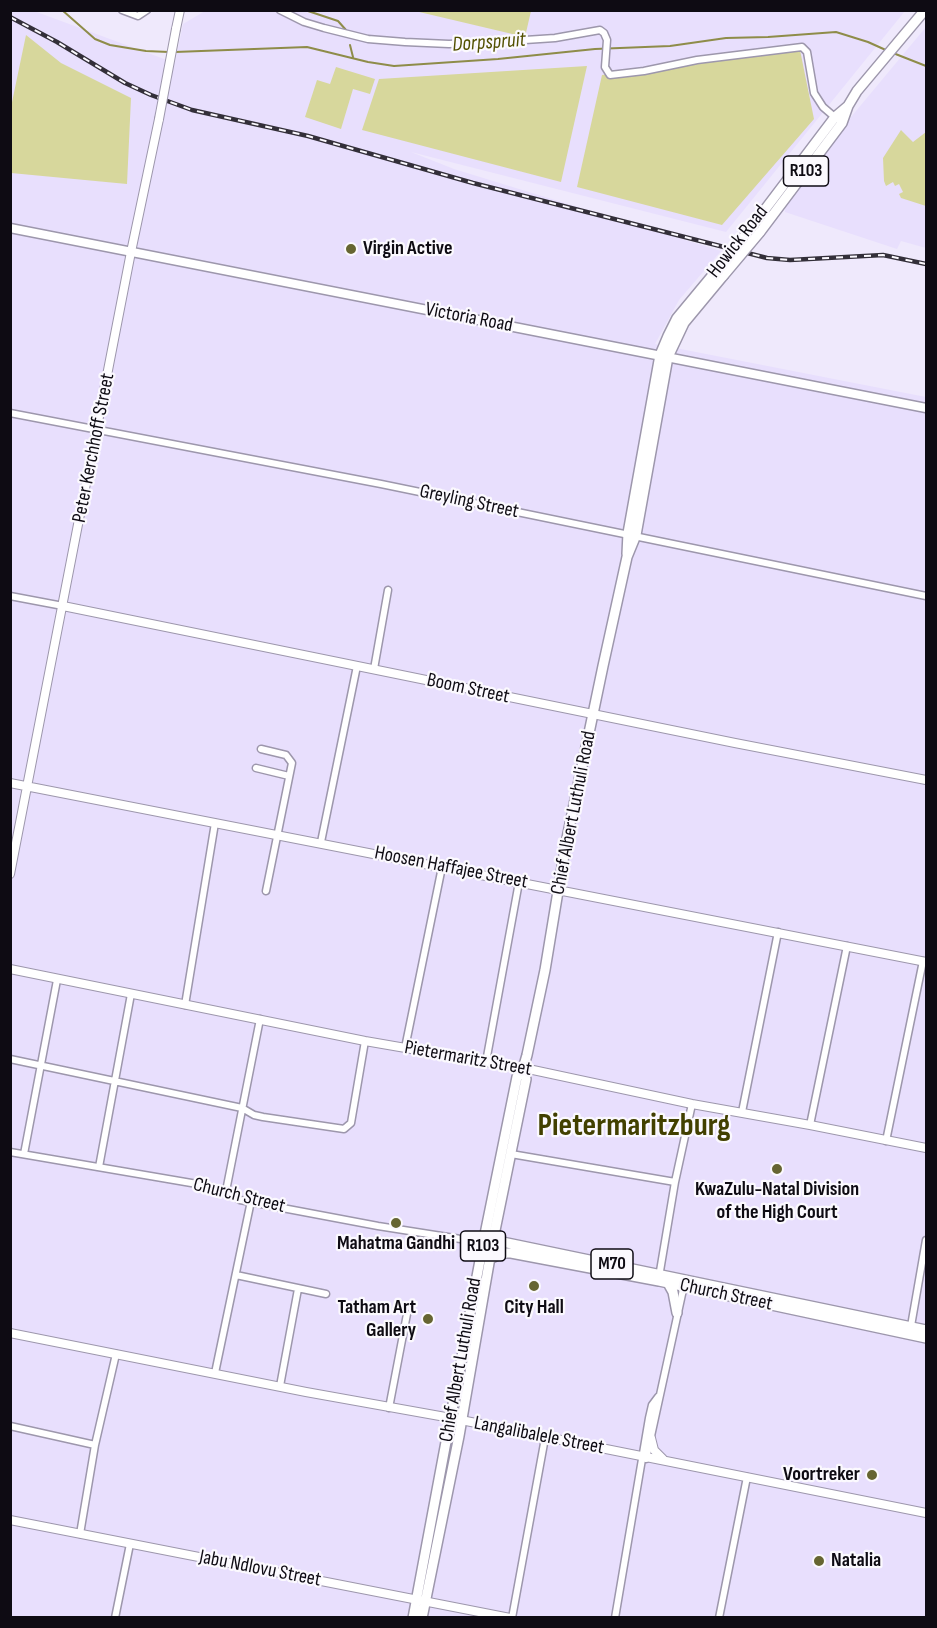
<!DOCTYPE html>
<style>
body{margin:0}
#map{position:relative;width:937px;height:1628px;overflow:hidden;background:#efe9fc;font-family:"Sofia Sans Condensed",sans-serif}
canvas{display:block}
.frame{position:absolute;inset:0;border:12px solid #0e0b13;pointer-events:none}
</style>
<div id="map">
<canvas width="937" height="1628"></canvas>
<div class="frame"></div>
</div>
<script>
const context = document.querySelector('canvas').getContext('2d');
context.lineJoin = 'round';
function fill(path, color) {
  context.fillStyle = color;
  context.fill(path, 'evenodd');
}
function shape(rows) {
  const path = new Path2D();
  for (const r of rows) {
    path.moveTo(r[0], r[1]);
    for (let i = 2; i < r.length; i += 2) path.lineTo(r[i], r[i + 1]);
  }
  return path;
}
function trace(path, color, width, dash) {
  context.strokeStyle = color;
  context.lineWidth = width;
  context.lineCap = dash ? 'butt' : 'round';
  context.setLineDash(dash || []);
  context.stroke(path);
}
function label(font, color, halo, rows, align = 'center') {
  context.font = font + ' "Sofia Sans Condensed",sans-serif';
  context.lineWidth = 4.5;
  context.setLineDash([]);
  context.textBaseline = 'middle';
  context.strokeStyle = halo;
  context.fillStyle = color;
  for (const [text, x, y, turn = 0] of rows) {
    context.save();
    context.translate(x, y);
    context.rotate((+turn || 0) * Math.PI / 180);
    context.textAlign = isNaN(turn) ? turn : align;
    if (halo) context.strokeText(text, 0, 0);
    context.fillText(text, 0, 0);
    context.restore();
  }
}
const built = shape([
 [11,11,34,11,175,63,183,24,205,11,905,11,726,232,411,152,454,169,721,251,679,300,655,344,926,397,926,1617,11,1618],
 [926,27,926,248,901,241,897,249,785,212,786,195]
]);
const green = shape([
 [415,11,531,11,525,37],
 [26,35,61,63,131,98,127,184,11,173,11,107],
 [800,50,814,119,722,225,577,187,602,75],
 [587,66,561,182,362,130,379,79],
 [336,67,375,79,370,94,353,89,341,129,305,117,317,80,330,84],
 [901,130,913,142,926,132,926,206,901,198,899,194,903,192,899,184,895,186,893,182,886,186,884,181,883,158]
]);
const stream = shape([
 [62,10,95,39,110,45,146,51,169,52],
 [305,10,338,21,346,30],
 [350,45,353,57],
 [175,52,307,47,368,62,394,66,498,59,595,49,670,46,726,38,768,37,836,32,868,42,888,51],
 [893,53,926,66]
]);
const minor = shape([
 [122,10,138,16,147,10],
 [280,10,304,22,324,28,368,39,405,42,449,44,495,42,555,38,600,30,604,33,607,40,605,67,610,75,644,71,697,60,802,47,807,52,814,93,823,107,837,119],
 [10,413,381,484,926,596],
 [10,596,63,606],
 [374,669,388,590],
 [261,749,286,755,292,763,266,891],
 [256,768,289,776],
 [321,842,357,666],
 [185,1005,215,823],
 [405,1048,442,867],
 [10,1059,242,1108,254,1115,263,1117,344,1129,351,1123,365,1041],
 [486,1062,519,882],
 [742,1112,778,932],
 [810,1125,847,946],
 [886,1141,923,961],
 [10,1152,203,1185,226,1191,240,1200,378,1226,467,1240,484,1239],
 [24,1154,57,980],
 [511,1154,675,1182],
 [99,1167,131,994],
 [226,1191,260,1019],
 [236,1275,326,1294],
 [659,1277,675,1182,692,1104],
 [911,1326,926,1240],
 [215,1373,251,1201],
 [280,1386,298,1289],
 [389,1408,407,1314],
 [10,1426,95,1445],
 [646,1459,684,1285],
 [80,1534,95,1445,116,1354],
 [115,1618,130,1544],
 [512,1618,545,1438],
 [615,1618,649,1418,652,1405,658,1397],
 [719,1618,747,1477]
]);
const tertiary = shape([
 [176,29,180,10],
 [63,606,735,743,926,780],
 [10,783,926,962],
 [10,874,131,252,159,119],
 [10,969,365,1041,533,1070,692,1104,810,1125,926,1148],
 [10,1333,306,1392,451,1418,926,1513],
 [651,1438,654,1450,663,1459],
 [10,1520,510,1618]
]);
const secondary = shape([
 [10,228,926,408]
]);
const primary = shape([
 [754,224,835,117,848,106],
 [760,232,842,123,848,106,857,91,925,10],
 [627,554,628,533,660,355,668,336,677,318,716,271],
 [493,1240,926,1330],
 [490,1259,502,1253,511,1253,659,1281,926,1338],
 [668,1283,673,1292,677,1313],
 [413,1618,484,1239,517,1077,523,1069,527,1055,545,970,566,843,603,666,627,557,636,535,668,357,684,323,723,276],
 [422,1618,459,1436,493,1240,526,1079,523,1069]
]);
const rail = shape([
 [10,17,57,42,125,83,151,95,192,110,308,136,473,183,767,258,790,260,883,255,926,264]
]);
const tertiaryBridge = shape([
 [159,119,176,29]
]);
const primaryBridge = shape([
 [716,271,754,224],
 [723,276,760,232]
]);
const markers = [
 [351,249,6,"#666532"],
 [777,1169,6,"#666532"],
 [396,1223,6,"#666532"],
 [534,1286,6,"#666532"],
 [428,1319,6,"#666532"],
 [872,1475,6,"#666532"],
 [819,1561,6,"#666532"]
];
const shields = [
 [806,171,45],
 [483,1246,45],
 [612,1264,42]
];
const shieldNames = [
 ["R103",806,171],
 ["R103",483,1246],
 ["M70",612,1264]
];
const streetNames = [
 ["Howick Road",738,242,-52],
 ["Victoria Road",469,318,11],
 ["Peter Kerchhoff Street",94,448,-79],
 ["Greyling Street",469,502,12],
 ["Boom Street",468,689,12],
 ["Chief Albert Luthuli Road",574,813,-79],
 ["Hoosen Haffajee Street",451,868,11],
 ["Pietermaritz Street",468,1059,10],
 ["Church Street",239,1196,14],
 ["Church Street",726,1295,12],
 ["Chief Albert Luthuli Road",461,1360,-80],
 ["Langalibalele Street",539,1436,11],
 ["Jabu Ndlovu Street",260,1569,11]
];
const poiNames = [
 ["Virgin Active",363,249,"left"],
 ["KwaZulu-Natal Division",777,1190],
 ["of the High Court",777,1213],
 ["Mahatma Gandhi",396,1244],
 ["Tatham Art",416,1308,"right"],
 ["Gallery",416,1331,"right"],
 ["City Hall",534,1308],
 ["Voortreker",860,1475,"right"],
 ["Natalia",831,1561,"left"]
];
const waterNames = [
 ["Dorpspruit",489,43,-4]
];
const townNames = [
 ["Pietermaritzburg",634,1127]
];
fill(built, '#e8dffd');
fill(green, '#d7d79c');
trace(stream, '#8e8c49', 2);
trace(minor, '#9d97ac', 9);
trace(tertiary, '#9d97ac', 10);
trace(secondary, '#9d97ac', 11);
trace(primary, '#9d97ac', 12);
trace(minor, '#fff', 6);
trace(tertiary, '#fff', 8);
trace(secondary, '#fff', 8);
trace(primary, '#fff', 9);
trace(rail, '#332f39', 4.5);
trace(rail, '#fbf9fe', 2, [7]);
trace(tertiaryBridge, '#9d97ac', 10, []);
trace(primaryBridge, '#9d97ac', 12, []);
trace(tertiaryBridge, '#fff', 8);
trace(primaryBridge, '#fff', 9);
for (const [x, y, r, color] of markers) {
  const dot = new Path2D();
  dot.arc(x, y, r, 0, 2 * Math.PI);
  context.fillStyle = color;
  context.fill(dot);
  trace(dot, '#fbf9fe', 2);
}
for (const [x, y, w] of shields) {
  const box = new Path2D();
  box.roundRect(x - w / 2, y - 15, w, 30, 4.5);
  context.fillStyle = '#fbf9fe';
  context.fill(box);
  trace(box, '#0e0b13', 1.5);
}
label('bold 18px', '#0e0b13', null, shieldNames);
label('20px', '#0e0b13', '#fbf9fe', streetNames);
label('bold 20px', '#0e0b13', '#fbf9fe', poiNames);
label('italic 21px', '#525000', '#fbf9fe', waterNames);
label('bold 32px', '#424000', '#fbf9fe', townNames);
</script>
